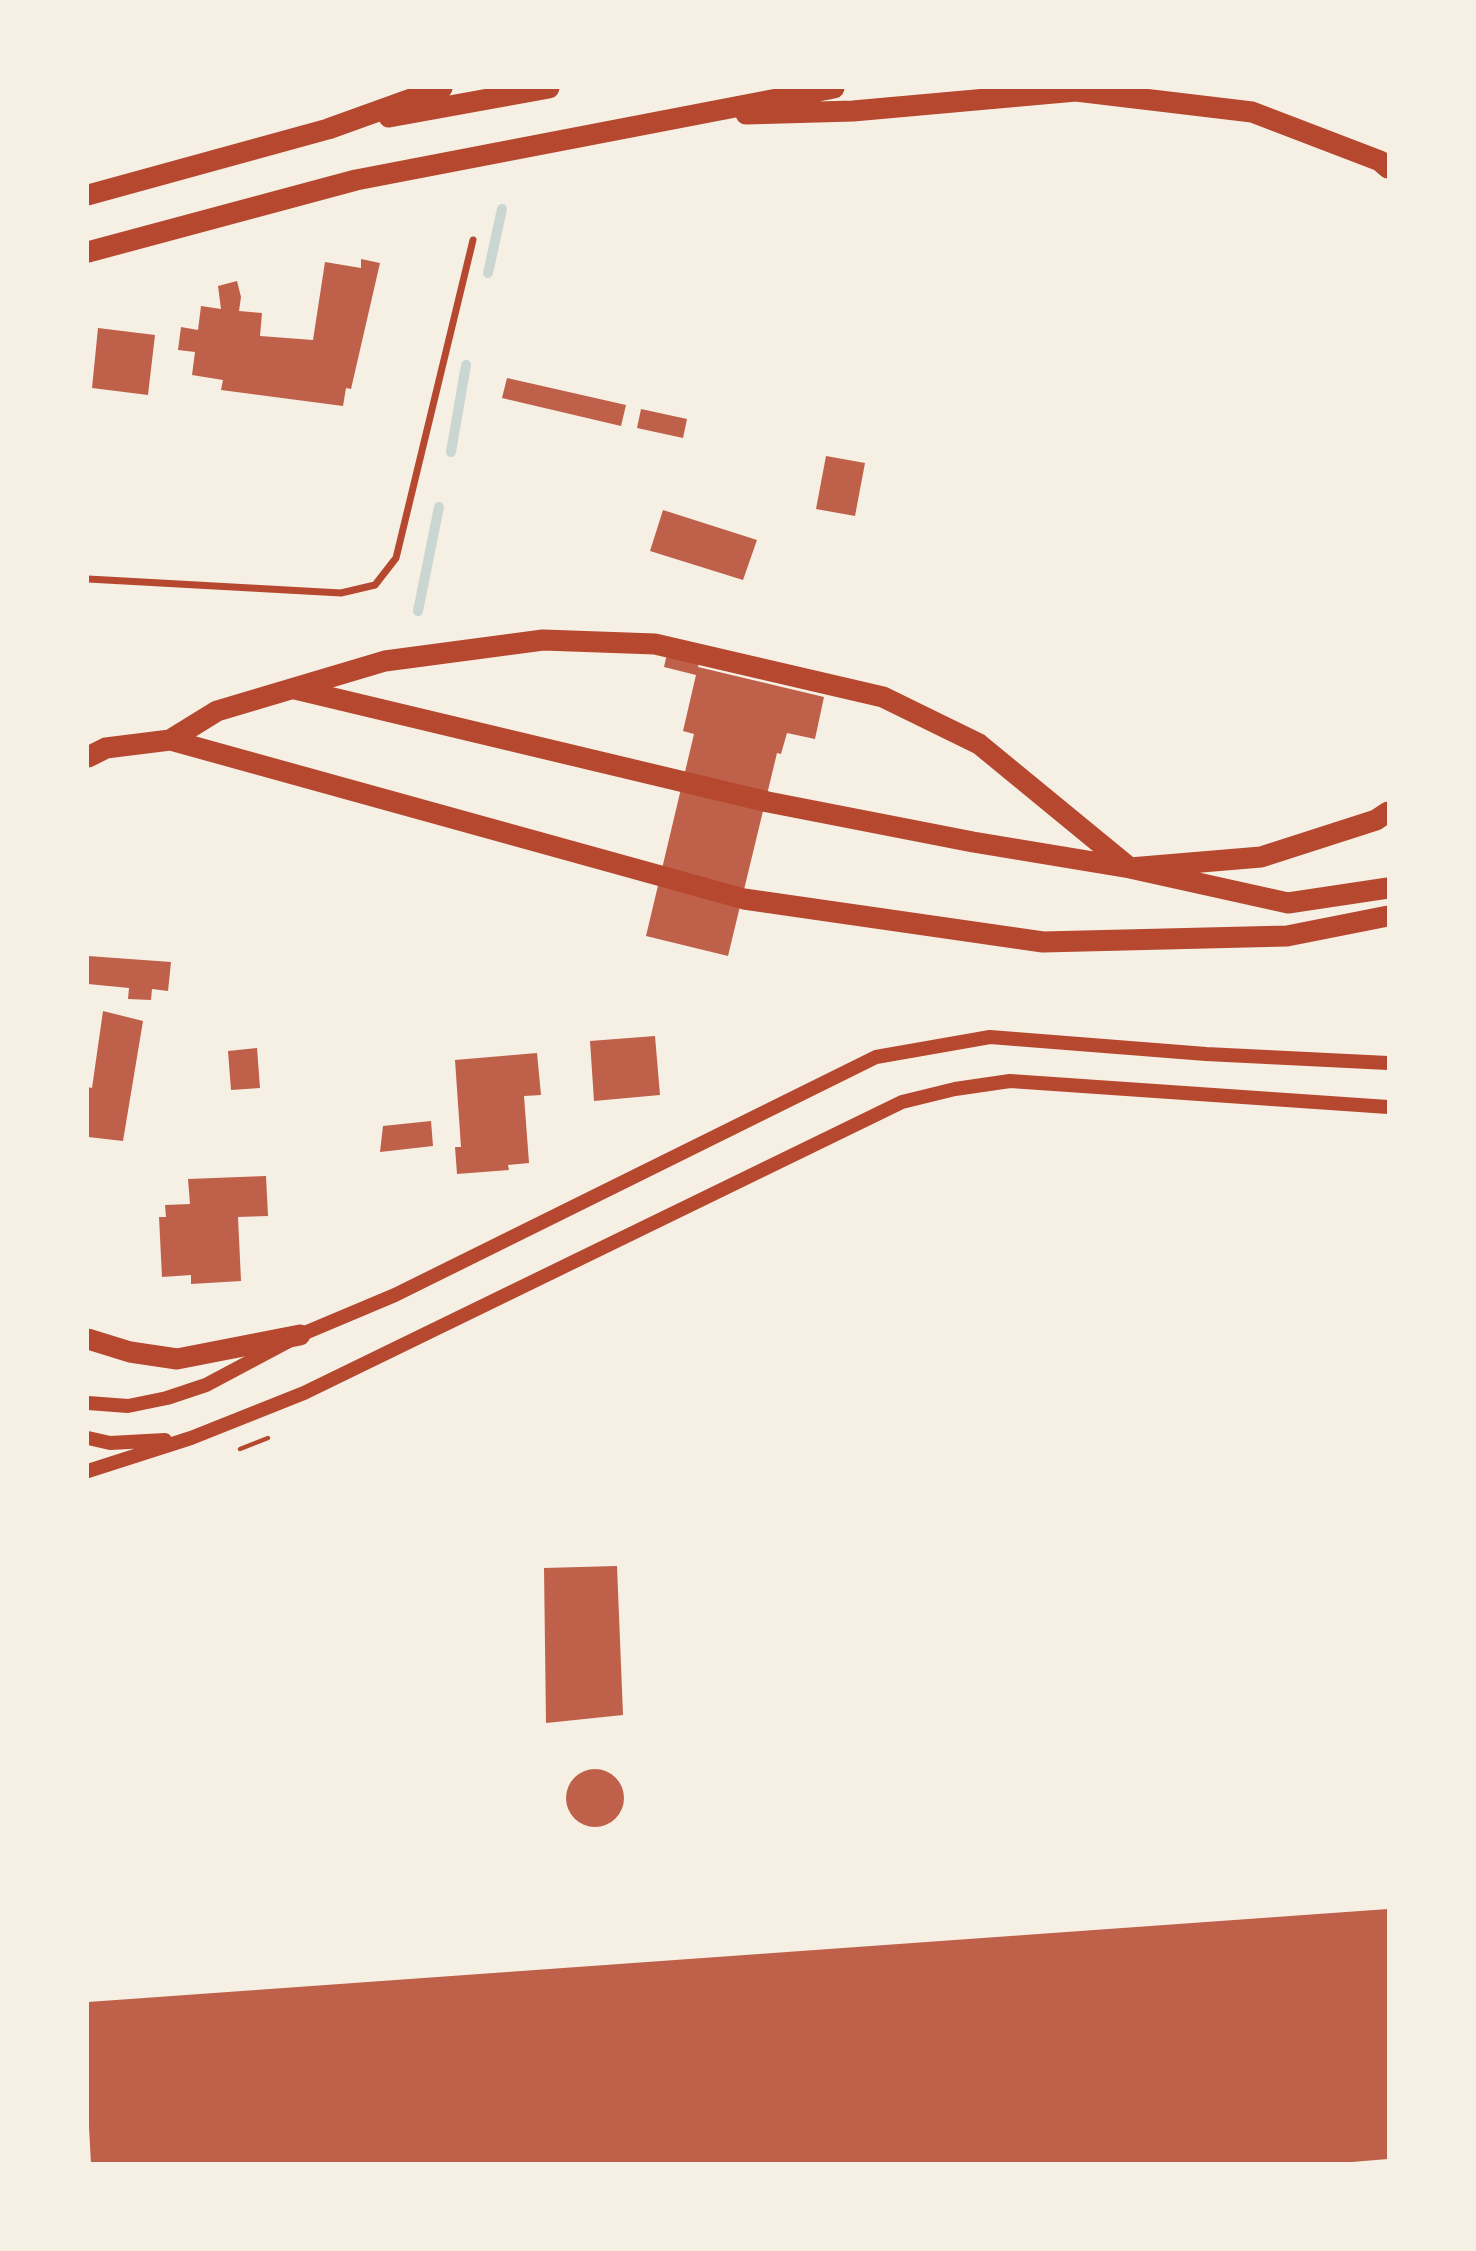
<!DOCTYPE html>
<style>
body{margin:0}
#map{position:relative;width:1476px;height:2251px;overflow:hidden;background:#f6efe4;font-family:"IBM Plex Sans",sans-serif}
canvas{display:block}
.frame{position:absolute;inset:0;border:89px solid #f6efe4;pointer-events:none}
</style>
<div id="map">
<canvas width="1476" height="2251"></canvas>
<div class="frame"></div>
</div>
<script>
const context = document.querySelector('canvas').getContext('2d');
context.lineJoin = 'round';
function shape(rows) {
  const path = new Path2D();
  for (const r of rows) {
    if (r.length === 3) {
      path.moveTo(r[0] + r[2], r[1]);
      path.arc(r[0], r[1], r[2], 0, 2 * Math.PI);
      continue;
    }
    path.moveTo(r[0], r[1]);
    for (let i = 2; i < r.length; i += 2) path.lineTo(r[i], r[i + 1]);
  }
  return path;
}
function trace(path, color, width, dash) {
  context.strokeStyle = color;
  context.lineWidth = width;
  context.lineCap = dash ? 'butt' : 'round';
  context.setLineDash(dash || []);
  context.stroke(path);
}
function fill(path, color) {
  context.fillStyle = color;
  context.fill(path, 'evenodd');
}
const stream = shape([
 [488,273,502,209],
 [451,452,466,365],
 [418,611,439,507]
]);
const building = shape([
 [361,259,380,263,351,389,346,388,343,406,221,390,223,380,192,375,195,352,178,350,181,327,198,330,201,306,221,309,218,286,237,281,241,297,239,311,262,313,260,336,313,340,325,262,361,268],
 [98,328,155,335,148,395,92,388],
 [507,378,626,405,621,426,502,398],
 [641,409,687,419,683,438,637,428],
 [826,456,865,463,855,516,816,509],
 [663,510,757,540,743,580,650,551],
 [670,641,702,649,698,667,824,697,815,739,787,733,781,754,777,753,728,956,646,936,694,734,683,731,696,675,664,667],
 [88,956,171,962,168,991,152,989,151,1000,128,999,129,988,88,984],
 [103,1011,143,1021,123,1141,88,1137,88,1087,92,1088],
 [655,1036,660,1095,594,1101,590,1041],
 [257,1048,260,1088,231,1090,228,1051],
 [537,1053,541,1095,524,1096,529,1163,508,1165,509,1170,457,1174,455,1147,461,1147,455,1060],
 [431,1121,433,1146,380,1152,383,1126],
 [266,1176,268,1216,238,1217,241,1281,191,1284,191,1275,162,1277,159,1217,166,1217,165,1205,190,1204,188,1179],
 [617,1566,623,1715,546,1723,544,1568],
 [595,1798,29],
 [1388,1909,1388,2159,1328,2164,91,2164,88,2108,88,2002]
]);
const path = shape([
 [240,1449,268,1438]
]);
const minor = shape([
 [88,579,341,593,375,585,396,558,473,240]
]);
const secondary = shape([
 [88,1403,128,1406,167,1398,206,1385,300,1335,395,1295,876,1057,990,1037,1206,1054,1388,1063],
 [88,1438,110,1443,165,1440],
 [88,1471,191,1438,304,1393,902,1102,955,1089,1010,1081,1388,1107]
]);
const motorway = shape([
 [746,114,853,111,1076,91,1252,112,1380,161,1388,168],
 [389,117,549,88],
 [88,195,328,129,442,88],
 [88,252,356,180,834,88],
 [295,689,768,802,973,842,1130,868,1288,903,1388,888],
 [170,740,217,711,385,661,543,640,655,644,883,697,979,744,1130,868,1261,857,1376,820,1388,812],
 [88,757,106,748,170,740,744,899,1043,942,1287,936,1388,916],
 [88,1339,130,1352,177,1359,300,1335]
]);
trace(stream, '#c9d6d2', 10);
fill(building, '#bf614a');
trace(path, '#b5482f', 4.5);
trace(minor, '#b5482f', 7);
trace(secondary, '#b5482f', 14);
trace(motorway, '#b5482f', 21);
</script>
